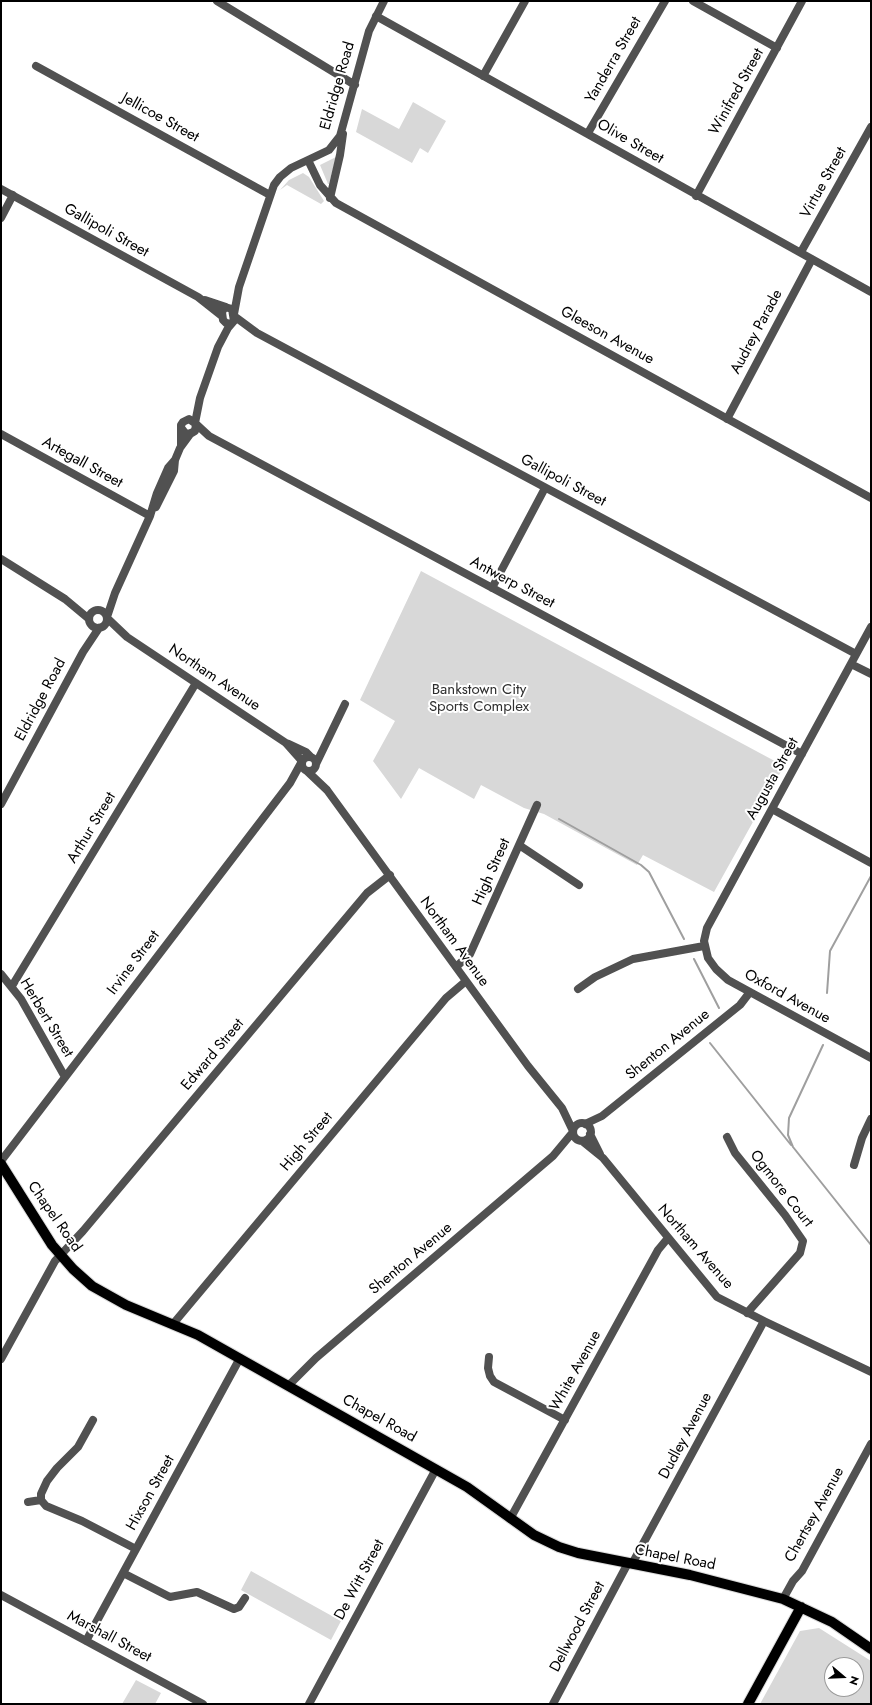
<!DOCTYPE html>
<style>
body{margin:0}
#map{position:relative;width:872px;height:1705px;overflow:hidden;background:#fff;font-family:Jost,sans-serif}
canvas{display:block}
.frame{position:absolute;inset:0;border:2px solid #000;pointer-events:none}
.north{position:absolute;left:824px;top:1657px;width:40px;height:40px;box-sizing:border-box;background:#fff;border:1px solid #999;border-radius:50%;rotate:109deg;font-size:11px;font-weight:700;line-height:16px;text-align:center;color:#000}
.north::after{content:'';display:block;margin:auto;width:14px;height:18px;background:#000;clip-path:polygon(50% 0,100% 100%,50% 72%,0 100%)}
</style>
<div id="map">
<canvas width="872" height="1705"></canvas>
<div class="frame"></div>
<div class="north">N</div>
</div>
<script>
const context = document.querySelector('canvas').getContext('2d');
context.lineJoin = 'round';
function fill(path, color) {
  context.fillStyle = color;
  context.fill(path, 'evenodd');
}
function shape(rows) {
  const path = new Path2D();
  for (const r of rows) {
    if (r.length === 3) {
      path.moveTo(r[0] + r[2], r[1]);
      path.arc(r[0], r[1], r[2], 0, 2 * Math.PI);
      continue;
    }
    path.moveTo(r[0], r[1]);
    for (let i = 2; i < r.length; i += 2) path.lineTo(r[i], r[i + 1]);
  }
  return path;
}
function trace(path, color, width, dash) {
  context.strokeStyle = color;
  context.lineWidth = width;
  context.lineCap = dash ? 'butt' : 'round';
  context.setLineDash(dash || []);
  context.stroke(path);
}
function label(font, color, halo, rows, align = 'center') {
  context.font = font + ' Jost,sans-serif';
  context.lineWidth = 4;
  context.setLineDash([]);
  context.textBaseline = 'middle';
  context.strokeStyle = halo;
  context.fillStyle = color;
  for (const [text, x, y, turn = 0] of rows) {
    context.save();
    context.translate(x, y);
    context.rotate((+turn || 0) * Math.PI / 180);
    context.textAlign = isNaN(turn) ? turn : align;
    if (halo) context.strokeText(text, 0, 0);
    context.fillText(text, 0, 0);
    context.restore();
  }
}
const green = shape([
 [413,102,446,121,428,153,420,148,412,163,356,132,362,109,399,129],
 [336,157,329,184,328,184,320,165],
 [303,173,309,177,324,201,321,204,287,185,280,190,289,180],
 [421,571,784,766,714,892,643,855,637,865,544,814,524,808,481,785,474,799,419,768,401,799,373,761,395,721,360,700],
 [251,1571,341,1621,331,1640,241,1590],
 [819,1628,871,1661,871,1704,760,1704,800,1631],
 [832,1665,856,1665,856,1689,832,1689],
 [136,1680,161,1693,155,1704,122,1704]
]);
const stream = shape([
 [559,819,641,865,649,872,684,939],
 [694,959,719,1008],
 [827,993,830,951,871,876],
 [710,1043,791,1145],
 [823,1045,789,1118,788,1135,793,1147,871,1245]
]);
const minor = shape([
 [217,1,355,85],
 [693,1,777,48],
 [376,16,871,292],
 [36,66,270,195],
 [483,76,525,1],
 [588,133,665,1],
 [308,160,320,185,336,203,871,498],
 [1,189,198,297,222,316],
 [696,196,802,1],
 [330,198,340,155,343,134],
 [1,218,13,195],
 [801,252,871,127],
 [205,300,226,307],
 [234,314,239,287,274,185,280,177,291,168,329,150,340,136,369,31,384,1],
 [234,316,257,333,856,654],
 [727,419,812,259],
 [195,423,200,398,218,347,228,328,234,321,232,309,225,307,222,312,223,320,226,323,231,324],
 [196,424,209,436,802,754],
 [1,434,150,516],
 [181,445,181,425,183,422,189,419,196,424,195,431,190,434,185,433,182,429],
 [156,507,174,471,175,460,180,448,191,433],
 [1,559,65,599,89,619],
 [492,588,545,488],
 [98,619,9],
 [107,617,115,593,150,516,157,493,168,468,175,460],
 [107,618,127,637,286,743,302,761],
 [871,627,707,928,704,941,708,958,716,969,728,980,871,1058],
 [851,664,871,674],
 [289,744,306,752,311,757],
 [309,764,7],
 [316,764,345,704],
 [307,771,327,790,528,1066,562,1108,573,1131],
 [1,804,83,652,99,628],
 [772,809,871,863],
 [519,845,579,885],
 [456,967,470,954,537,805],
 [1,974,21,999,65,1077],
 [12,986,196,683],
 [578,989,595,977,633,959,704,946],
 [582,1132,9],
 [585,1124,602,1116,740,1005,750,992],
 [590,1134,600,1154],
 [727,1137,735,1153,785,1215,803,1241,800,1253,747,1313],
 [582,1141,603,1158,717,1297,764,1321,871,1372],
 [1,1161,290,783,301,763],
 [854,1165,862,1138,871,1119],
 [173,1324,446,998,466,981],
 [489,1357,488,1368,490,1376,494,1382,565,1420],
 [1,1359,55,1261,83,1231,367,893,390,875],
 [288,1386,316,1358,553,1156,573,1132],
 [93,1420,78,1447,57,1468,47,1481,41,1494,41,1500,46,1506,82,1521,136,1549],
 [28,1502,41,1500],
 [510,1519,658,1250,668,1238],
 [632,1564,764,1321],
 [123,1573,170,1597,197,1592,234,1609,239,1607,245,1598],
 [1,1595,203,1704],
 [783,1599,793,1581,802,1571,871,1444],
 [86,1641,240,1358],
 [309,1704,436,1469],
 [553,1704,628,1563]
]);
const major = shape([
 [1,1164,52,1245,73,1269,92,1286,126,1305,198,1335,345,1418,467,1487,534,1535,559,1547,578,1553,690,1575,783,1599,832,1622,871,1649],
 [748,1704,801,1607]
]);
const streetNames = [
 ["Yanderra Street",614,60,-60],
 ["Eldridge Road",338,86,-74],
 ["Winifred Street",737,92,-61],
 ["Jellicoe Street",160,118,29],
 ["Olive Street",630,142,30],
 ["Virtue Street",824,183,-61],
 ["Gallipoli Street",106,231,29],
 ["Audrey Parade",757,332,-62],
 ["Gleeson Avenue",607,336,29],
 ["Artegall Street",82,463,29],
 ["Gallipoli Street",563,481,28],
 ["Antwerp Street",512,583,28],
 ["Northam Avenue",214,678,34],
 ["Eldridge Road",41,700,-62],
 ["Augusta Street",773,779,-61],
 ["Arthur Street",92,828,-59],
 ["High Street",492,872,-66],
 ["Northam Avenue",454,942,54],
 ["Irvine Street",134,963,-53],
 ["Oxford Avenue",787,997,29],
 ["Herbert Street",46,1018,59],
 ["Shenton Avenue",668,1045,-39],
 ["Edward Street",213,1055,-50],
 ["High Street",307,1142,-50],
 ["Ogmore Court",781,1189,52],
 ["Chapel Road",54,1217,55],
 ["Northam Avenue",695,1247,49],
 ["Shenton Avenue",411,1259,-40],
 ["White Avenue",576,1371,-61],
 ["Chapel Road",379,1419,29],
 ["Dudley Avenue",686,1436,-62],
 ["Hixson Street",151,1493,-61],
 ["Chertsey Avenue",815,1515,-61],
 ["Chapel Road",675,1558,11],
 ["De Witt Street",360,1580,-62],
 ["Dellwood Street",578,1627,-62],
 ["Marshall Street",109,1637,28]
];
const parkNames = [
 ["Bankstown City",479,690],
 ["Sports Complex",479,707]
];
fill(green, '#d8d8d8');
trace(stream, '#9f9f9f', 2);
trace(major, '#dbdbdb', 12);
trace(minor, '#515151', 8);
trace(major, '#000', 10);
label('15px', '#000', '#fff', streetNames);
label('15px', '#2f2f2f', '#fff', parkNames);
</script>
